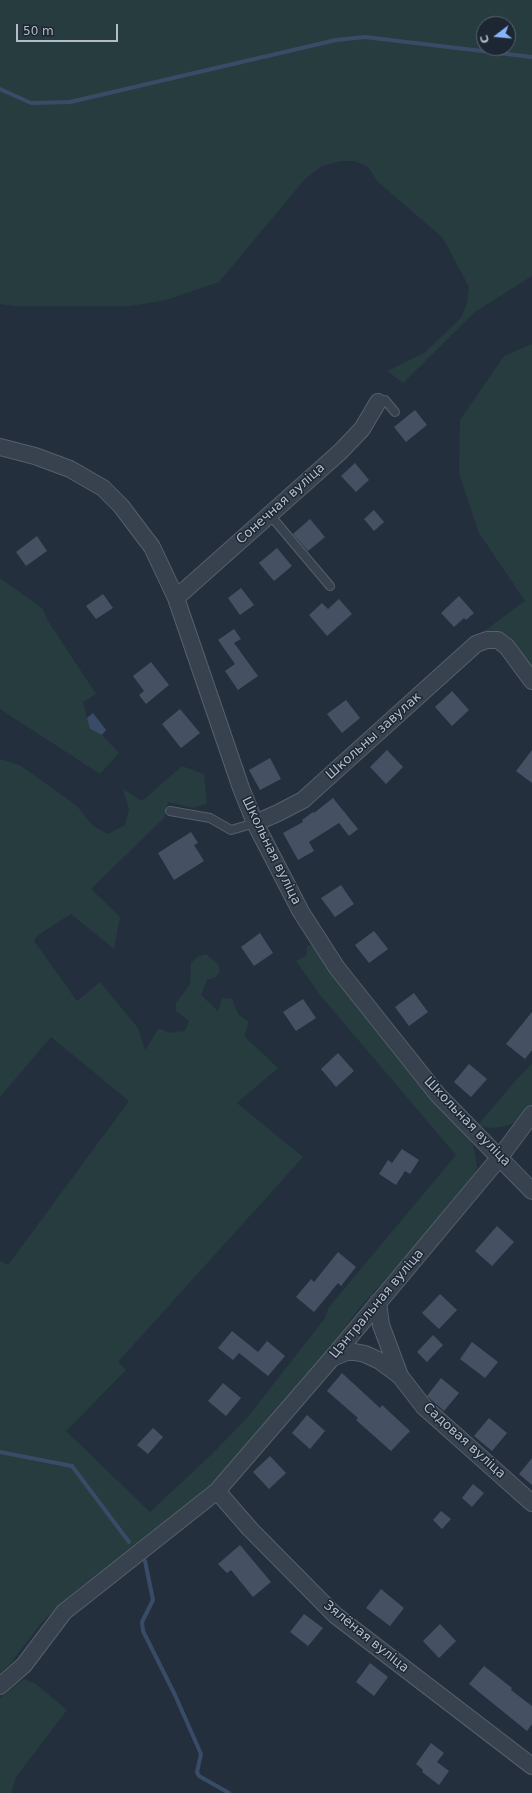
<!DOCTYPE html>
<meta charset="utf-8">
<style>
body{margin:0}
#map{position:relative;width:532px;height:1793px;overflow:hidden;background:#242f3e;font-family:"DejaVu Sans",sans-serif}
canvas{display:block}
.north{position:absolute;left:476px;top:16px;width:40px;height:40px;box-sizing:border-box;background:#1d2633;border:1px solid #59626f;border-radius:50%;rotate:254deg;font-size:11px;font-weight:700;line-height:16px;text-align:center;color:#b4bcc9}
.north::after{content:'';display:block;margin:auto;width:14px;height:18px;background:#8ab4f8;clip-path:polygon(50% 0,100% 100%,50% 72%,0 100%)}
.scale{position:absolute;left:16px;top:24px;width:102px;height:18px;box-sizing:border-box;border:2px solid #b4bcc9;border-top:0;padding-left:5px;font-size:12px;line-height:14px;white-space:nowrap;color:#b4bcc9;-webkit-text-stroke:3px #1d2633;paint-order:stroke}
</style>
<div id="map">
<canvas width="532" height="1793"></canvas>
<div class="north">С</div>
<div class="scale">50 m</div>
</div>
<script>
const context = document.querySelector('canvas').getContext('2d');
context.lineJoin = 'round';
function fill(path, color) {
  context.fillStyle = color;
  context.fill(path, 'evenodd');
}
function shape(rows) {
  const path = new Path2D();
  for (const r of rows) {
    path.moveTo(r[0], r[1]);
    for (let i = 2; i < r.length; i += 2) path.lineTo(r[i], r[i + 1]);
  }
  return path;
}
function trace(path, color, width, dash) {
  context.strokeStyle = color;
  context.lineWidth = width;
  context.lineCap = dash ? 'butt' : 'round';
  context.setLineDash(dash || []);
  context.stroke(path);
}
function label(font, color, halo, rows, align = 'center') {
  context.font = font + ' "DejaVu Sans",sans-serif';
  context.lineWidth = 3;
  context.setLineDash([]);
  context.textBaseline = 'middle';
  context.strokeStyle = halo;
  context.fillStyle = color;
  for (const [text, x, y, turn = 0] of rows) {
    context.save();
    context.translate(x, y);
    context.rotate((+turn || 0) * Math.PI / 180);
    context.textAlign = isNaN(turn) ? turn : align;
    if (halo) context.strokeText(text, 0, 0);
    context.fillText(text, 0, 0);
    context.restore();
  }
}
const green = shape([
 [0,0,532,0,532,276,475,312,403,383,387,371,424,353,461,318,467,303,469,287,443,238,378,182,368,167,355,161,341,161,322,166,305,179,219,282,166,300,130,306,14,306,0,304],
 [484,24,508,24,508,48,484,48],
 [532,344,532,672,498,634,480,634,525,601,479,533,459,473,460,420,504,356],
 [0,578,42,608,48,621,96,694,83,702,90,729,102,735,119,753,100,774,0,709],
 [0,759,21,766,77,806,93,826,108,834,125,825,129,809,123,789,142,801,182,766,204,774,207,804,193,808,168,802,164,818,91,889,120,917,114,949,71,914,37,936,34,941,77,1001,100,982,138,1028,145,1050,159,1028,169,1033,185,1031,189,1021,176,1011,176,1003,190,984,191,963,197,957,206,954,218,964,220,971,216,977,207,980,201,995,218,1011,222,998,232,999,238,1014,249,1022,244,1036,278,1068,237,1103,303,1157,118,1362,126,1370,66,1431,150,1512,211,1455,247,1418,325,1318,329,1307,456,1155,320,995,296,961,306,956,307,946,314,944,467,1136,473,1145,477,1166,475,1177,465,1192,361,1306,330,1347,254,1438,201,1495,77,1590,42,1622,10,1664,0,1673,0,1261,8,1265,129,1101,51,1037,0,1097],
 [532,1064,532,1104,521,1117,511,1124,501,1127,490,1128,478,1125,517,1079],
 [24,1679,36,1684,67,1710,16,1777,11,1793,0,1793,0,1698]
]);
const water = shape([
 [93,713,106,730,102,735,90,729,87,718]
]);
const stream = shape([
 [0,89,31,103,70,102,336,40,365,37,532,57],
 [0,1452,72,1466,129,1542],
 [145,1561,153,1600,142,1622,143,1631,175,1695,201,1754,197,1772,199,1776,229,1793]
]);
const building = shape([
 [415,410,427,425,406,442,394,427],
 [355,463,369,480,356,492,341,476],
 [374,510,384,522,374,531,364,519],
 [310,519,325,537,308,551,293,534],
 [37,536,47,551,26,566,16,552],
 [277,548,292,566,274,581,259,563],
 [241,588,254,605,240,615,228,598],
 [103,594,113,608,96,619,86,606],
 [459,596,474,613,466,620,464,618,454,627,441,613],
 [339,599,352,614,327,636,309,615,322,603,328,609],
 [234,629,241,639,234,643,258,676,238,690,225,671,235,664,218,640],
 [151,662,169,685,146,704,139,695,144,691,133,676],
 [452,691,469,710,452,726,435,707],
 [346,700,360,718,342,733,327,714],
 [180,709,200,733,181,748,162,724],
 [387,750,403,767,386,784,370,767],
 [532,750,532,783,516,771],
 [270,758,281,779,260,790,249,770],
 [333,798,358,829,349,836,339,823,309,842,314,851,298,860,283,833,303,822,302,820,313,812,314,813],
 [191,832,198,843,194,845,204,861,174,880,158,853],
 [341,885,354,904,335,917,321,898],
 [374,931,388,949,369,963,355,945],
 [260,933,273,953,254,966,241,947],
 [414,993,428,1012,409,1026,395,1007],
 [303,999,316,1018,296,1031,283,1012],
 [532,1012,532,1050,525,1059,506,1044],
 [338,1053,354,1071,336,1087,321,1069],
 [469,1064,487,1079,471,1097,454,1082],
 [402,1149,419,1160,410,1174,405,1171,396,1185,379,1174,388,1160,392,1163],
 [497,1226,514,1242,492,1266,475,1251],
 [338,1252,356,1267,341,1286,338,1283,314,1312,296,1297,311,1279,314,1282],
 [440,1294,457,1310,439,1329,422,1313],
 [232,1331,258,1352,267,1341,285,1356,268,1376,239,1353,233,1360,218,1348],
 [433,1335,443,1345,427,1362,417,1352],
 [472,1342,498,1362,485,1378,460,1359],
 [342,1373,380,1408,382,1405,410,1431,391,1451,356,1420,358,1418,327,1391],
 [441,1378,459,1393,444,1411,427,1396],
 [223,1383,241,1398,226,1416,208,1401],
 [307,1415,325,1431,310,1449,292,1433],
 [489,1418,507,1433,492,1451,474,1436],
 [153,1428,163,1437,148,1454,137,1445],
 [270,1456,286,1473,269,1489,253,1472],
 [532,1458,532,1485,519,1474],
 [473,1484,484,1493,472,1507,462,1498],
 [441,1511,451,1519,442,1529,433,1520],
 [240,1545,271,1582,253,1597,231,1570,227,1573,218,1564],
 [381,1589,404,1608,390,1626,366,1608],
 [304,1614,323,1628,308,1646,290,1632],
 [440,1624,456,1641,439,1658,423,1641],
 [370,1663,388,1677,374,1696,356,1682],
 [484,1666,512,1688,511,1690,532,1706,532,1724,527,1731,469,1684],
 [431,1743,444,1753,437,1762,449,1771,439,1785,422,1772,423,1770,416,1764]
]);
const service = shape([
 [378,402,385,400,395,412],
 [270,515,330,586],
 [170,811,210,818,231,830,255,823]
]);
const minor = shape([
 [0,447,35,456,70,469,103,488,121,506,152,547,176,598,241,788,255,823,301,912,337,968,438,1095,532,1191],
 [176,598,340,452,362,429,378,402],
 [255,823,278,813,303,800,476,644,487,640,498,640,507,647,532,681],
 [378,1302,381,1325,400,1376],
 [332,1358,347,1352,355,1352,365,1354,380,1361,400,1376,424,1407,532,1503],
 [217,1491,250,1529,335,1615,532,1766],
 [0,1686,24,1665,64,1612,217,1491,332,1358,500,1157,532,1114]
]);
const streetNames = [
 ["Сонечная вуліца",281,504,-42],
 ["Школьны завулак",374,736,-42],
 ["Школьная вуліца",271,851,64],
 ["Школьная вуліца",467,1122,46],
 ["Цэнтральная вуліца",377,1304,-50],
 ["Садовая вуліца",464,1441,42],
 ["Зялёная вуліца",366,1637,39]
];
fill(green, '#263c3f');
fill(water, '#394c67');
trace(stream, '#394c67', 4);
fill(building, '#455162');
trace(service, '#565f6c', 10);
trace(minor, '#565f6c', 18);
trace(service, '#38414e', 8);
trace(minor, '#38414e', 16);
label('13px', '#b4bcc9', '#1d2633', streetNames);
</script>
